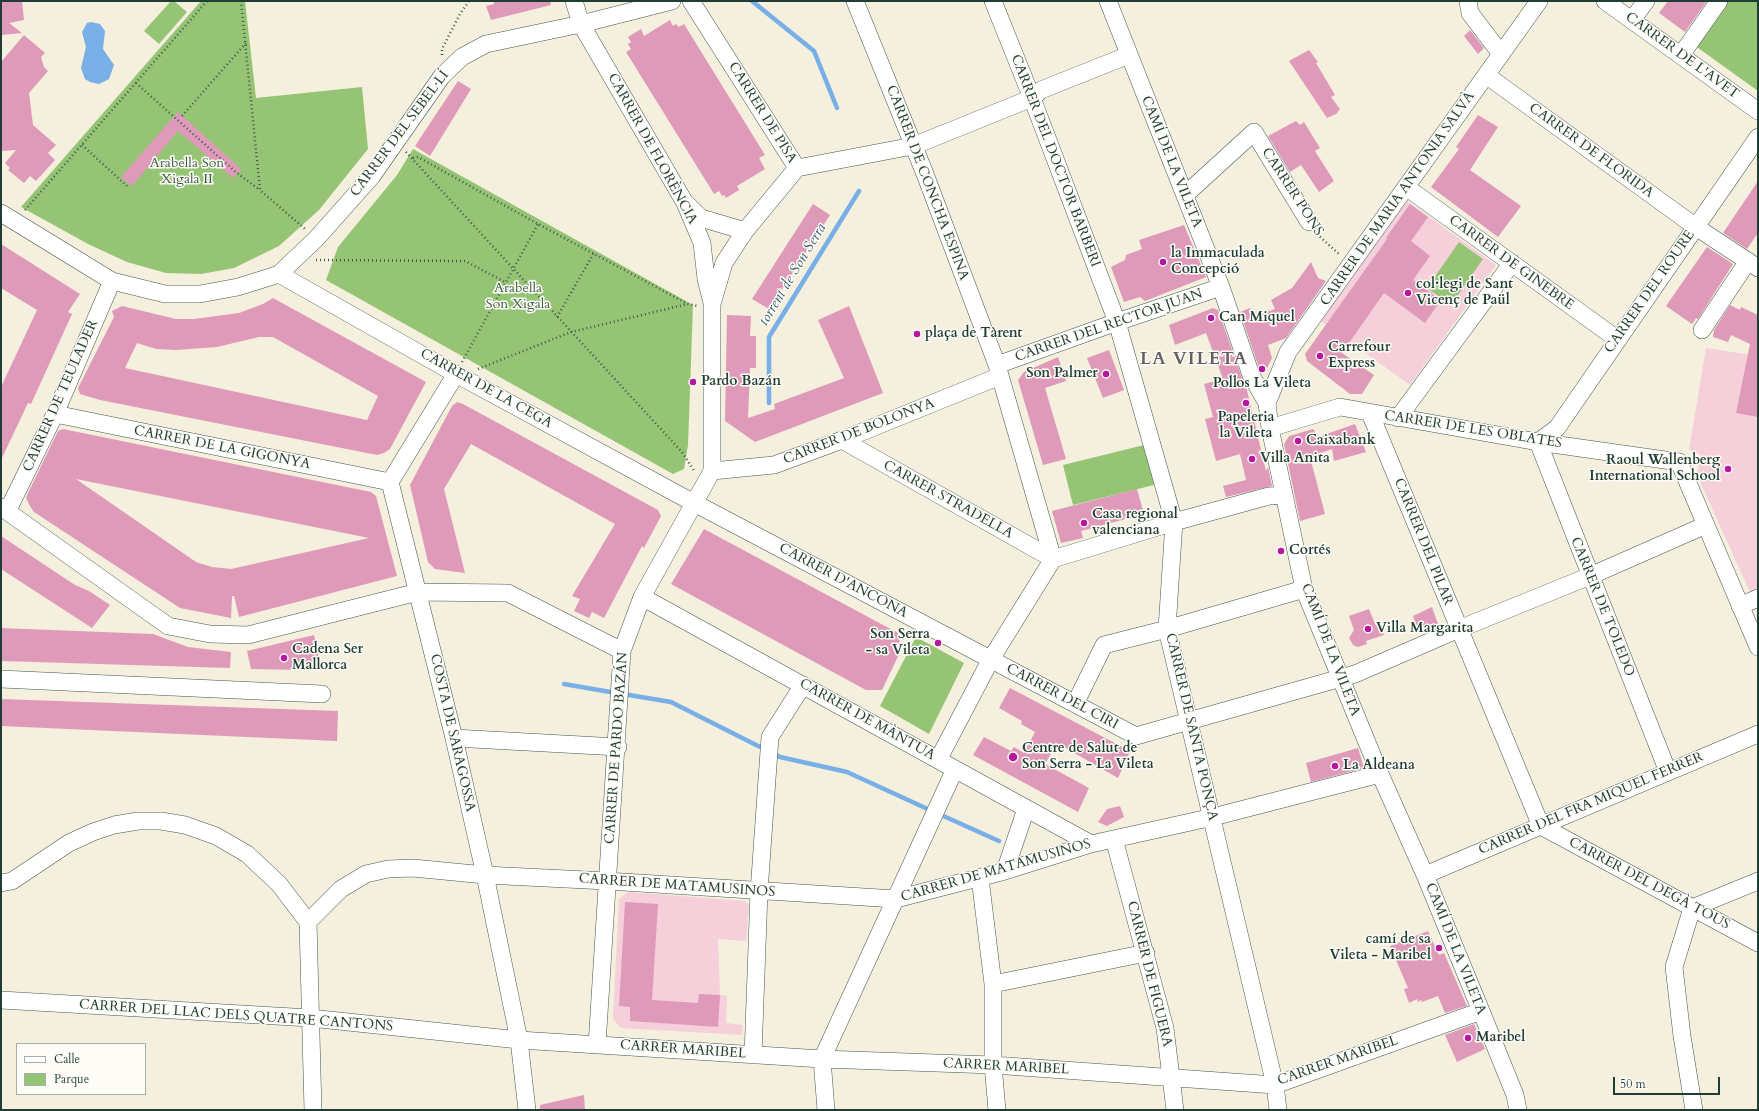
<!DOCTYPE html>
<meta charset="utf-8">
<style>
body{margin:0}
#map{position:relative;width:1759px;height:1111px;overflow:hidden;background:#f5efdd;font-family:Cardo,serif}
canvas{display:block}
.frame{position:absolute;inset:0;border:2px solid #1f3d34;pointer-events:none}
.legend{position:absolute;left:16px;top:1043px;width:130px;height:52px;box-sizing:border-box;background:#fdfcf7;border:1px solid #a4b0a9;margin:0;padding:5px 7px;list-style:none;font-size:12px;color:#1f3d34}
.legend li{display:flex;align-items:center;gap:8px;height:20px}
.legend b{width:20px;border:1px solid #a4b0a9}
.scale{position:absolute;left:1613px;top:1077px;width:107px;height:18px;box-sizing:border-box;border:2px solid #1f3d34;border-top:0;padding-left:5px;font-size:12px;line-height:14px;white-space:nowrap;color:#1f3d34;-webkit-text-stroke:3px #fdfcf7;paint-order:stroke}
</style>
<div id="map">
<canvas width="1759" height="1111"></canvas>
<div class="frame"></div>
<ul class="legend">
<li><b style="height:5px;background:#fff"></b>Calle</li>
<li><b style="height:11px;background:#95c574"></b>Parque</li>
</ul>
<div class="scale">50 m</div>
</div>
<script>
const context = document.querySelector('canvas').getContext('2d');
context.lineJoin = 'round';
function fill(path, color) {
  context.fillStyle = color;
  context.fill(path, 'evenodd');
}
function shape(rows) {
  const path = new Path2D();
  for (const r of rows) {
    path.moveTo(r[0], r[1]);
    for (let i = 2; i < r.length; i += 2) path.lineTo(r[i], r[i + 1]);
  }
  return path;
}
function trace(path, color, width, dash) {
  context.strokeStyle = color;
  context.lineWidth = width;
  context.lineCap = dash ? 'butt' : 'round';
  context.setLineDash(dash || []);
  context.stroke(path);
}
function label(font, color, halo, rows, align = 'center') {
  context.font = font + ' Cardo,serif';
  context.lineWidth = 3;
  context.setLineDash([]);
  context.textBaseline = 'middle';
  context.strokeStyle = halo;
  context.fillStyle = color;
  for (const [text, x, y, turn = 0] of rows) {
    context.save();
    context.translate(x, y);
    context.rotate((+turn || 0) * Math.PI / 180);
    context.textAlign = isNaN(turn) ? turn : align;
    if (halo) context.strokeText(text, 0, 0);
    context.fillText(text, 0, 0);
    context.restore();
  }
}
const built = shape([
 [1407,201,1496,265,1410,385,1321,321],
 [1706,348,1758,356,1758,589,1750,592,1697,475,1701,455,1689,450],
 [628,892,745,901,749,905,746,941,718,939,720,995,727,996,726,1023,743,1025,742,1035,621,1028,613,1019,619,899]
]);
const green = shape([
 [171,1,174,1,187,12,159,44,144,31],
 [201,1,245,1,256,98,362,87,368,149,319,210,279,246,234,268,201,274,166,273,127,262,88,244,21,207],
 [1726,1,1758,1,1758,91,1694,45],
 [413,149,693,305,688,445,684,469,673,474,326,280,338,247,397,175],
 [1459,242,1483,259,1451,305,1427,288],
 [1144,445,1154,485,1073,505,1063,465],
 [916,637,964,663,929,734,880,706]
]);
const water = shape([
 [91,22,100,24,105,31,103,49,114,65,109,79,99,84,90,82,85,79,81,68,86,47,82,32,87,23]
]);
const stream = shape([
 [752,1,814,51,837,108],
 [769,403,769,337,859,191],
 [564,684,616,693],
 [623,694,671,702,766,750],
 [773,753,780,757,847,772,932,811],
 [939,814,999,841]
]);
const building = shape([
 [1,1,22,1,24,20,9,23,22,33,1,35],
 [494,1,550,1,551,5,491,20,486,6,494,4],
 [1668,1,1707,1,1685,32,1659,13],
 [670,20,673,26,676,24,679,27,684,24,765,155,759,158,765,169,737,186,739,190,726,198,724,195,722,196,719,191,714,194,626,52,631,49,628,44,631,42,628,37,641,29,644,36],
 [1470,30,1484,48,1478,54,1464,36],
 [24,35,45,53,41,57,44,67,48,71,29,93,33,125,56,145,48,153,55,160,36,181,30,176,24,183,8,170,10,168,5,163,16,150,1,151,1,62],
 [1309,50,1318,62,1316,63,1335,95,1331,97,1340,109,1336,114,1327,118,1289,61],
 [458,81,471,89,430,156,415,146],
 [178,112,241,169,233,178,178,131,132,186,121,177],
 [1478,115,1498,127,1470,170,1521,206,1498,237,1431,187,1459,149,1456,147],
 [1296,121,1300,125,1304,122,1320,148,1315,151,1334,181,1319,192,1301,165,1290,172,1268,136],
 [1758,181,1758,233,1747,249,1723,233],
 [813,204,830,215,769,309,752,299],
 [1410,204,1428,217,1411,241,1430,256,1413,280,1441,300,1425,323,1384,293,1342,353,1374,375,1362,394,1350,394,1307,361,1305,354,1387,239,1386,238],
 [1184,225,1206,277,1145,301,1140,297,1124,302,1111,267,1125,260,1126,255,1142,249,1139,240],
 [1,244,80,294,68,312,72,314,31,404,28,403,1,460,1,387,37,310,1,288],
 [1707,247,1733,264,1698,319,1696,318,1692,324,1666,306],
 [1311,262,1318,278,1326,281,1286,338,1268,345,1272,358,1267,368,1260,371,1240,312,1250,308,1253,317,1275,309,1271,300,1292,288],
 [273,298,426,382,390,449,384,453,377,455,100,400,80,394,78,388,114,317,112,311,122,306,176,319,194,319,239,313,263,304],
 [259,337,273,337,378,396,367,420,125,368,137,343,156,349,176,350,217,347],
 [1730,305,1740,310,1741,307,1758,315,1758,417,1736,413,1750,344,1731,335,1728,342,1713,337,1714,330],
 [849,306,883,393,755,442,725,421,727,315,751,316,750,336,756,336,756,368,750,368,748,418,775,409,774,404,844,378,818,320],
 [1213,308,1218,310,1242,378,1246,386,1266,471,1268,467,1272,486,1226,497,1223,486,1246,480,1240,454,1216,461,1205,419,1213,417,1204,384,1223,379,1206,333,1175,345,1169,325],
 [1109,350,1124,390,1103,398,1087,358],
 [1058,357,1066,381,1045,388,1066,459,1043,465,1018,380,1024,372],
 [457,402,463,404,658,510,661,516,644,548,642,546,604,618,592,612,589,618,574,611,580,599,572,596,615,524,471,444,444,489,465,573,435,569,428,562,410,485,452,406],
 [1355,424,1366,452,1334,461,1332,449,1310,457,1325,514,1300,521,1284,444,1289,436,1313,429,1318,437],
 [63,429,371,492,376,496,397,576,239,617,234,596,232,596,231,618,180,608,34,512,30,506,26,498,28,493,58,431],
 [76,479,369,538,231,569,212,567,196,562],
 [1137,489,1144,514,1081,531,1083,538,1061,543,1052,511],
 [704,529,898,633,901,650,882,690,866,690,671,584],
 [1,536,75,585,89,591,110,605,92,628,1,569],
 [1432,607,1438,624,1419,632,1413,616],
 [1369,609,1376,626,1380,625,1384,635,1366,641,1367,644,1358,647,1353,645,1349,638,1354,630,1349,616],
 [1,628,153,634,188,647,231,652,230,668,1,661],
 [314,635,321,665,305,664,299,670,251,669,247,651],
 [1010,688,1130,751,1118,778,1057,743,1045,764,1089,788,1078,812,973,755,984,737,1011,751,1014,747,1024,753,1035,732,1021,724,1022,721,999,708],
 [1,699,338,711,337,741,1,726],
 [1358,748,1364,768,1311,782,1306,763],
 [1120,806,1124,817,1107,826,1098,822,1107,809],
 [625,902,658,904,652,1000,698,1003,699,994,720,995,718,1027,630,1021,630,1007,619,1006],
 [1428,931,1439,955,1444,953,1467,1006,1445,1013,1438,996,1422,1002,1421,1000,1418,1002,1417,999,1409,1003,1404,989,1408,988,1390,946],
 [1474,1024,1485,1049,1457,1062,1445,1035],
 [584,1095,585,1110,540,1110,540,1105]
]);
const path = shape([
 [241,1,260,190,305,229],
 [442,55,442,49,460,14,469,1],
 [136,83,237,173,260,190],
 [182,116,246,43],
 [82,145,128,187],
 [406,152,682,452,695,472],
 [413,158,418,157,538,224,688,304,698,306],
 [25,210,207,1],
 [1317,234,1340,255],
 [316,260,465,261,505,282],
 [557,317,594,253],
 [462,362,538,224],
 [478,369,571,332,688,304]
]);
const minor = shape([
 [574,1,581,24,685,203,702,243,706,279,712,303],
 [691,1,797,168],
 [855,1,925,174,997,365,1053,559],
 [993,1,1032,98,1117,322,1174,522,1167,629,1275,1085,1278,1110],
 [1108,1,1221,287,1251,375,1267,403,1270,428,1304,589,1380,774,1425,875,1481,1011,1515,1095,1518,1110],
 [1468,1,1470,13,1501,54],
 [1605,1,1758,111],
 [1632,20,1646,1],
 [1681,55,1719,1],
 [1486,75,1696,227,1758,268],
 [797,168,913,146,1032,98,1041,90,1129,55],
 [1406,187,1617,339],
 [1185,195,1254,132,1309,222],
 [687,204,701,218,745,231],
 [1,213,112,281,165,294,200,294,238,287,270,277,279,274,316,239,372,176,442,76,462,57,486,44,581,24,672,1],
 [279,274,456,374,681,496,1136,736,1355,674,1459,629,1590,576,1706,525],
 [1702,330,1748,261],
 [997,365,1117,322,1221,287],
 [456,374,390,482,454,738,485,875,519,1040,527,1110],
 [1267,403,1288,352,1539,1],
 [1370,413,1541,826,1758,943],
 [55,414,390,482],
 [1398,418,1512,263],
 [1270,428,1340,407,1538,442,1679,462,1758,647],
 [842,440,1053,559],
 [712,471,774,465,842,440,1000,376],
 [1,507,168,626,210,634,248,635,418,592,508,593,622,651],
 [8,510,55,414,112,281],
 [642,597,1091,844],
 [1740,606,1758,598],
 [1,679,322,694],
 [1075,704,1104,645,1167,629,1304,589],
 [454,738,618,747],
 [938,760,991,659,1053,559,1174,522,1269,496,1284,495],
 [1668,772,1538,442,1557,428,1758,137],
 [1114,839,1165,1028,1175,1110],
 [1005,871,1026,809],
 [1425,875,1758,734],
 [980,878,993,984,993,1065,997,1110],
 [1,883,12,881,69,843,93,832,114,825,138,821,161,821,185,825,216,836,247,854,279,884,308,922],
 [1692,908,1674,967,1682,1036,1694,1110],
 [1692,908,1758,881],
 [993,984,1146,953],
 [1,1000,310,1018,519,1040,822,1059,993,1065,1275,1085,1481,1011],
 [597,1045,622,651,642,597,712,471,712,304,724,263,745,231,797,168],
 [753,1055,759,892,770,737,803,685],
 [313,1110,308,922,341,889,366,874,388,869,413,868,485,875,607,881,896,899,1005,871,1091,844,1213,817,1380,774],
 [826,1110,822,1059,955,769]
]);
const markers = [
 [1163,262,4,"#b5179e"],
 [1408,293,4,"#b5179e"],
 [1211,318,4,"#b5179e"],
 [917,334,4,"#b5179e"],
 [1320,356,4,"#b5179e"],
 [1262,369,4,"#b5179e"],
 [1106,374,4,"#b5179e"],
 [693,382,4,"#b5179e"],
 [1246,403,4,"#b5179e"],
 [1298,441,4,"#b5179e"],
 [1252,459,4,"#b5179e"],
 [1728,469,4,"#b5179e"],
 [1084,523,4,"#b5179e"],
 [1281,551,4,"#b5179e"],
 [1368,629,4,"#b5179e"],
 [938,643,4,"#b5179e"],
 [284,658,4,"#b5179e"],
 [1013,757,5,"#b5179e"],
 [1335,766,4,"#b5179e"],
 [1439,948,4,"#b5179e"],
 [1468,1038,4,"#b5179e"]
];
const streetNames = [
 ["CARRER DE L'AVET",1682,56,36],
 ["CARRER DE PISA",762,113,58],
 ["CARRER DEL SEBEL·LÍ",400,134,-53],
 ["CARRER DE FLORÈNCIA",652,149,61],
 ["CARRER DE FLORIDA",1591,151,36],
 ["CARRER DEL DOCTOR BARBERI",1055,161,69],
 ["CAMÍ DE LA VILETA",1171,162,68],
 ["CARRER DE CONCHA ESPINA",927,183,69],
 ["CARRER PONS",1292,192,57],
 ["CARRER DE MARIA ANTONIA SALVÀ",1398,199,-55],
 ["CARRER DE GINEBRE",1511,263,36],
 ["CARRER DEL ROURE",1650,292,-55],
 ["CARRER DEL RECTOR JUAN",1109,326,-19],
 ["CARRER DE LA CEGA",486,389,29],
 ["CARRER DE TEULADER",61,396,-66],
 ["CARRER DE LES OBLATES",1473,430,9],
 ["CARRER DE BOLONYA",859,432,-21],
 ["CARRER DE LA GIGONYA",222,448,11],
 ["CARRER STRADELLA",948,500,29],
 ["CARRER DEL PILAR",1423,542,68],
 ["CARRER D'ANCONA",843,581,28],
 ["CARRER DE TOLEDO",1602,607,68],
 ["CAMÍ DE LA VILETA",1330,650,69],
 ["CARRER DEL CIRI",1062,697,28],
 ["CARRER DE MÀNTUA",867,720,29],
 ["CARRER DE SANTA PONÇA",1191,727,77],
 ["COSTA DE SARAGOSSA",452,733,77],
 ["CARRER DE PARDO BAZÁN",617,748,-86],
 ["CARRER DEL FRA MIQUEL FERRER",1591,804,-23],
 ["CARRER DE MATAMUSINOS",996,871,-16],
 ["CARRER DEL DEGÀ TOUS",1649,884,28],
 ["CARRER DE MATAMUSINOS",677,886,4],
 ["CAMÍ DE LA VILETA",1455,949,68],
 ["CARRER DE FIGUERA",1149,974,76],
 ["CARRER DEL LLAC DELS QUATRE CANTONS",236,1016,4],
 ["CARRER MARIBEL",683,1050,4],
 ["CARRER MARIBEL",1338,1061,-19],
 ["CARRER MARIBEL",1006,1067,3]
];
const parkNames = [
 ["Arabella Son",187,164],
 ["Xigala II",187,180],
 ["Arabella",518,289],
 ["Son Xigala",518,305]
];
const poiNames = [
 ["la Immaculada",1171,254],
 ["Concepció",1171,270],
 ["col·legi de Sant",1416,285],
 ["Vicenç de Paül",1416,301],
 ["Can Miquel",1219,318],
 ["plaça de Tàrent",925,334],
 ["Carrefour",1328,348],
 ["Express",1328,364],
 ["Son Palmer",1098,374,"right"],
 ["Pardo Bazán",701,382],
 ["Pollos La Vileta",1262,384,"center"],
 ["Papeleria",1246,418,"center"],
 ["la Vileta",1246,434,"center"],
 ["Caixabank",1306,441],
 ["Villa Anita",1260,459],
 ["Raoul Wallenberg",1720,461,"right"],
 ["International School",1720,477,"right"],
 ["Casa regional",1092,515],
 ["valenciana",1092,531],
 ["Cortés",1289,551],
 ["Villa Margarita",1376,629],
 ["Son Serra",930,635,"right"],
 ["- sa Vileta",930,651,"right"],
 ["Cadena Ser",292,650],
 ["Mallorca",292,666],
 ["Centre de Salut de",1022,749],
 ["Son Serra - La Vileta",1022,765],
 ["La Aldeana",1343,766],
 ["camí de sa",1431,940,"right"],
 ["Vileta - Maribel",1431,956,"right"],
 ["Maribel",1476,1038]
];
const waterNames = [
 ["torrent de Son Serra",793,275,-59]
];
const districtNames = [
 ["LA VILETA",1194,360]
];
fill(built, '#f5cfda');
fill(green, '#95c574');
fill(water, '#78afe7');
trace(stream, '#78afe7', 4.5);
fill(building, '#df9ab9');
trace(minor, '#3f584d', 18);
trace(path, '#3f584d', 2.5, [1, 3]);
trace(minor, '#fff', 17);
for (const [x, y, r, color] of markers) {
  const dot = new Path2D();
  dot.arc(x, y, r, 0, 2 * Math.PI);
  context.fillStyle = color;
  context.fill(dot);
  trace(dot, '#fdfcf7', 1.5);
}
label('14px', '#1f3d34', '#fdfcf7', streetNames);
label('14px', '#3c5f44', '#fdfcf7', parkNames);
label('bold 14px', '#1f3d34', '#fdfcf7', poiNames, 'left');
label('italic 15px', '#3a5f6a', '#fdfcf7', waterNames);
context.letterSpacing = '1px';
label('bold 18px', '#625e63', '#fdfcf7', districtNames);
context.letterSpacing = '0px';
</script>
